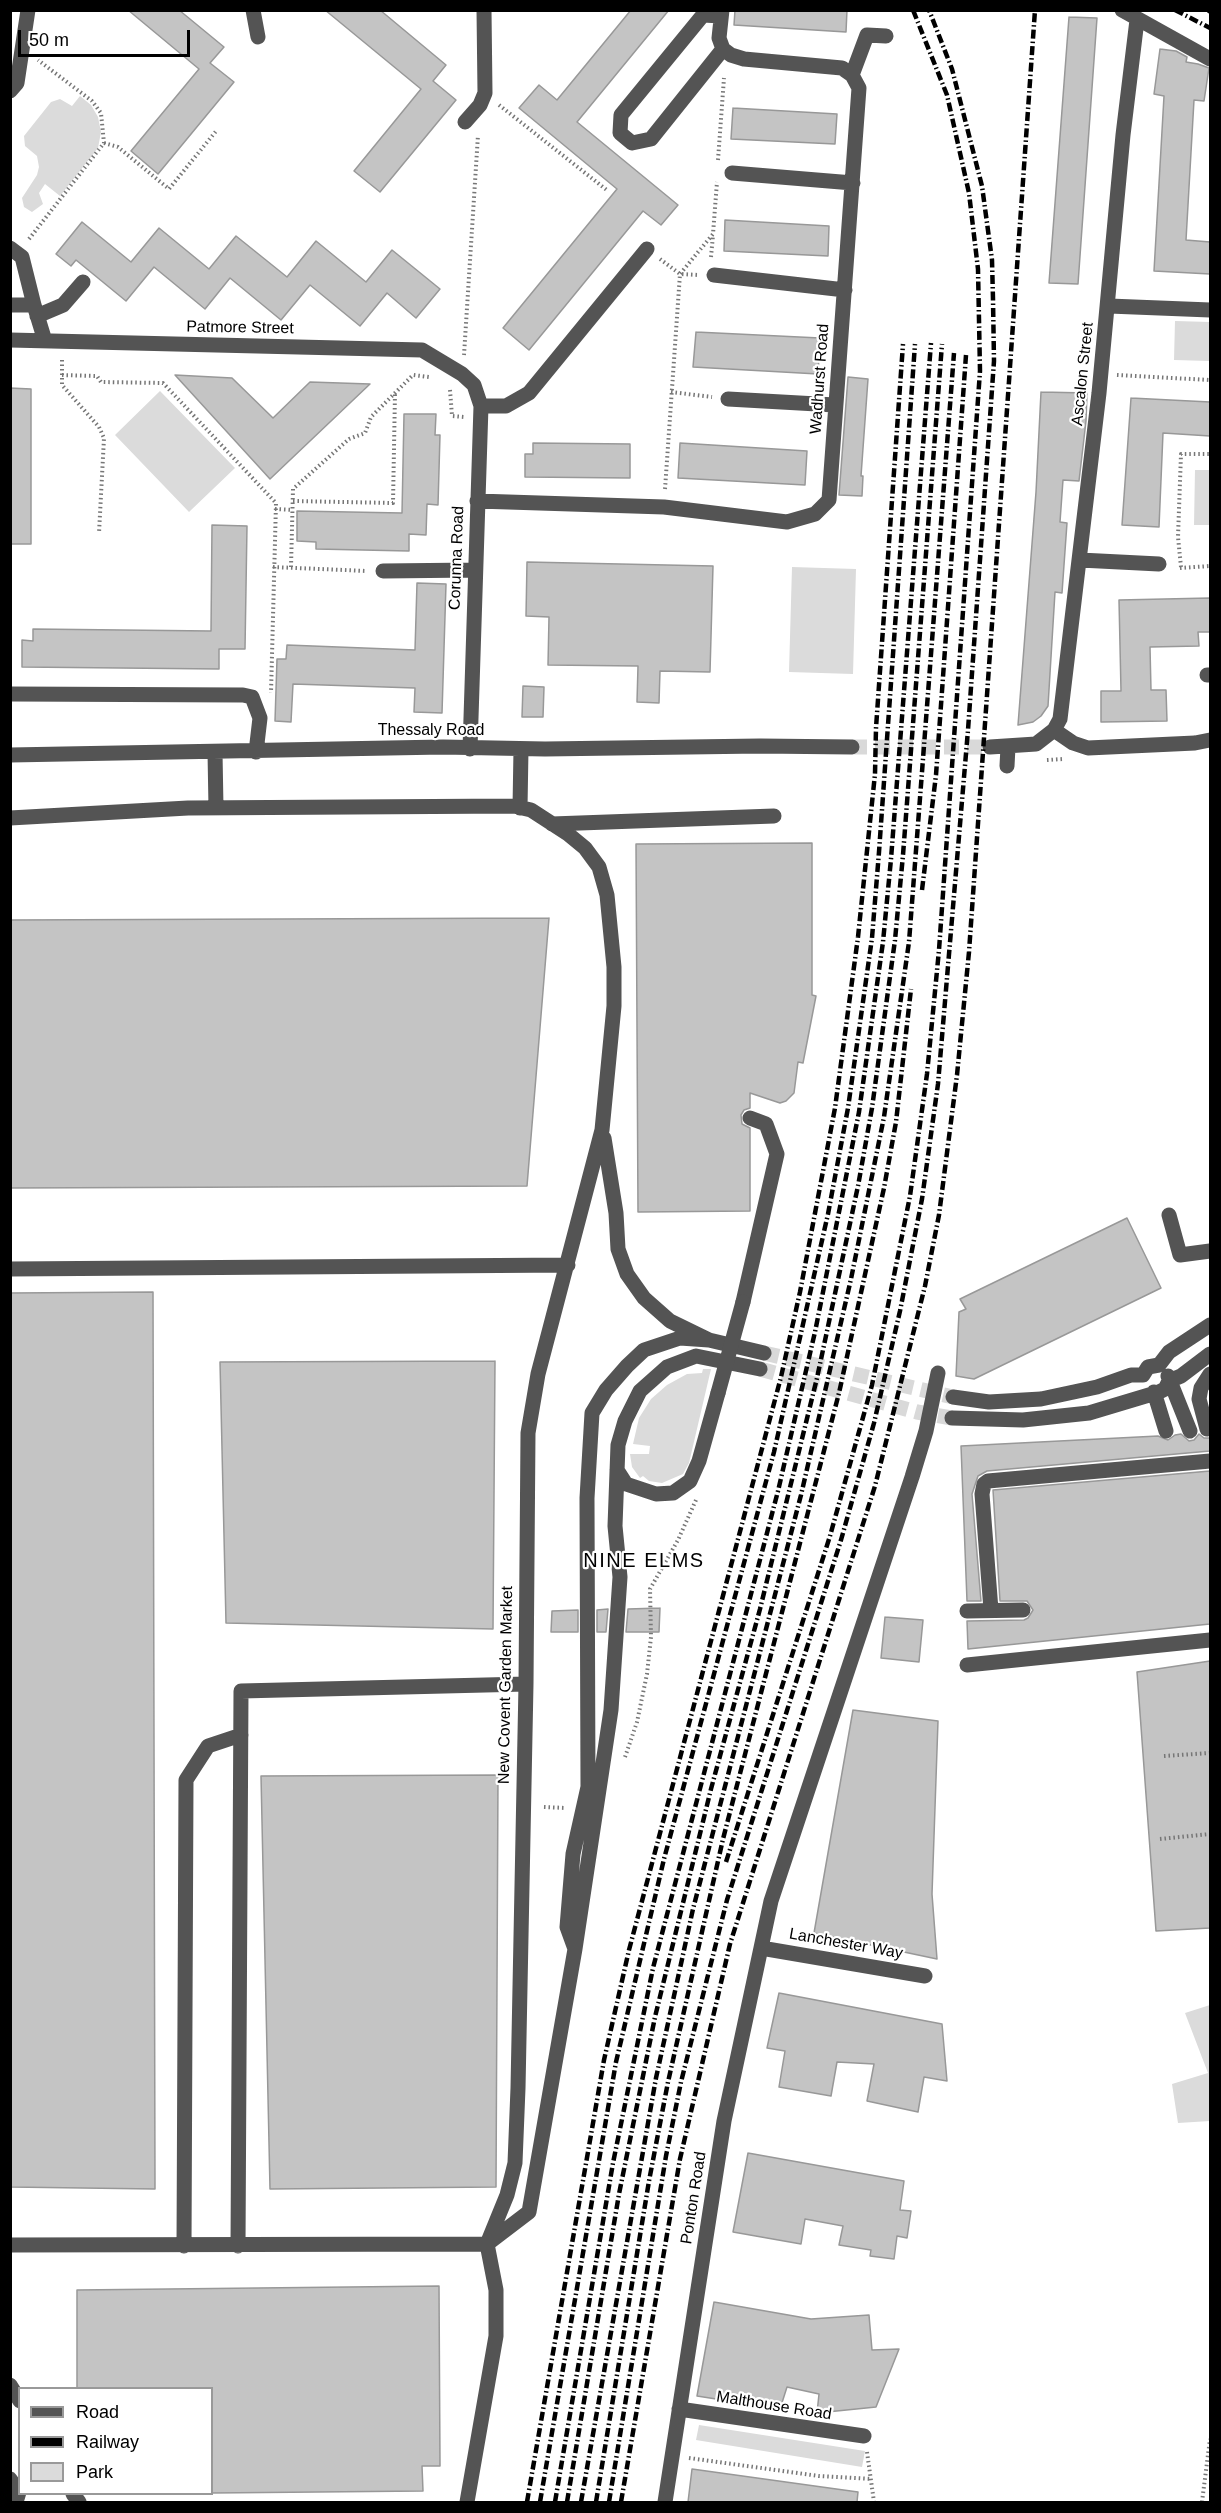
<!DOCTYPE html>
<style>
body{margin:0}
#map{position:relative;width:1221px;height:2513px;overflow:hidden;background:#fff;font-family:Helvetica,sans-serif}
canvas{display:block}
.frame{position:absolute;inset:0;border:12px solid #000;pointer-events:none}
.legend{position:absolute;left:18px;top:2387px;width:195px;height:108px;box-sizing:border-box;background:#fff;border:2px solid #999;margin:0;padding:8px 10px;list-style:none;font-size:18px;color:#000}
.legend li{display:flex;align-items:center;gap:12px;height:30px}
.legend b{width:30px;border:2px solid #999}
.scale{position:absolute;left:18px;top:30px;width:172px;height:27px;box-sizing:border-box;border:3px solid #000;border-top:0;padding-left:8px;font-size:18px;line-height:21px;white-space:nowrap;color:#000;-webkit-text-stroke:4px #fff;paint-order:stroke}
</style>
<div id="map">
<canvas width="1221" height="2513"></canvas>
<div class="frame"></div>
<ul class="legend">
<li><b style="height:8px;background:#545454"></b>Road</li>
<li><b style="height:8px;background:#000"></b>Railway</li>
<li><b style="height:16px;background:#dbdbdb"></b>Park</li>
</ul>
<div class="scale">50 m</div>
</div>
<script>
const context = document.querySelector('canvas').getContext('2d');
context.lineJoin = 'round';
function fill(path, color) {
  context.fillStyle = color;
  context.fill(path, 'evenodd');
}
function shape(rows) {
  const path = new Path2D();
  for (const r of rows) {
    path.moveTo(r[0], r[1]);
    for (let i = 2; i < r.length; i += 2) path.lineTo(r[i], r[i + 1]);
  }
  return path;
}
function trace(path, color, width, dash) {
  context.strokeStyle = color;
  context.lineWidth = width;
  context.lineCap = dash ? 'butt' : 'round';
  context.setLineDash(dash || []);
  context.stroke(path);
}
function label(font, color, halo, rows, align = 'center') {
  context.font = font + ' Helvetica,sans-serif';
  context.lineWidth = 4.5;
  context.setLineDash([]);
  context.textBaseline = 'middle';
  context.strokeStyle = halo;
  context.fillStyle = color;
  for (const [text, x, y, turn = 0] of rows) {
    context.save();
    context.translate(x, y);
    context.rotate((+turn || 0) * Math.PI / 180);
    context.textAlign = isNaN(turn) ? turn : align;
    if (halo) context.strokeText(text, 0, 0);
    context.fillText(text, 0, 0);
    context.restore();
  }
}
const green = shape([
 [80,96,91,105,98,117,101,132,98,148,60,196,45,184,39,193,43,204,32,212,24,207,22,198,37,175,39,167,37,156,25,146,24,136,51,102,60,99,72,106],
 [1175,321,1210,322,1210,361,1174,360],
 [160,391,235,468,189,512,115,435],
 [1195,470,1210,470,1210,525,1194,525],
 [792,567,856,569,853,674,789,672],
 [703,1369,711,1369,689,1463,683,1474,662,1483,649,1481,643,1476,640,1478,632,1467,630,1454,649,1454,650,1446,633,1444,639,1418,651,1399,667,1385,687,1374,702,1373],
 [1210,2005,1210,2121,1178,2123,1172,2084,1208,2073,1185,2013],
 [699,2425,865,2451,862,2467,696,2440]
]);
const building = shape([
 [128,10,179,10,224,47,210,63,234,82,158,174,131,151,199,69,128,10],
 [325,10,380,10,446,65,433,81,456,100,380,192,354,171,421,89,325,10],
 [631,10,669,10,577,122,678,205,661,225,643,211,529,350,503,328,617,189,519,108,539,85,557,100,631,10],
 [735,10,847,10,846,32,734,25,735,10],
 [1069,17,1097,18,1078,284,1049,283,1069,17],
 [1160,49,1176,51,1187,57,1186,62,1198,64,1209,68,1204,101,1194,100,1186,240,1210,242,1210,274,1154,271,1164,96,1154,94,1160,49],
 [733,108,837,114,835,144,731,139,733,108],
 [725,220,829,226,828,256,724,251,725,220],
 [82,222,131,262,159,228,209,269,236,236,287,277,316,241,366,282,392,250,440,289,416,318,387,293,360,326,310,285,281,320,230,278,205,309,154,267,126,301,76,260,71,266,56,254,82,222],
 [696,332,820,338,818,374,693,367,696,332],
 [175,375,232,378,273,418,310,382,370,384,270,479,175,375],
 [848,377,868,379,861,476,863,476,862,496,839,495,848,377],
 [10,388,31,389,31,544,10,544,10,388],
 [1041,392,1087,393,1086,421,1079,481,1063,480,1060,522,1067,523,1062,593,1055,592,1048,706,1041,716,1033,722,1018,725,1036,492,1041,392],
 [1131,398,1210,402,1210,436,1163,433,1159,527,1122,525,1131,398],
 [404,414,436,414,435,435,440,435,438,505,427,504,426,535,409,534,409,551,316,549,316,542,297,541,297,511,402,513,404,414],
 [533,443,630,444,630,478,525,477,525,454,533,454,533,443],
 [680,443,807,451,805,485,678,478,680,443],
 [212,525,247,526,245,649,219,649,219,669,22,667,22,640,33,641,33,629,211,631,212,525],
 [527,562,713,566,710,672,660,671,659,703,637,702,638,666,548,665,549,617,526,616,527,562],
 [417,583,446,584,442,713,414,712,415,688,293,684,291,722,275,721,277,659,286,659,287,645,415,650,417,583],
 [1210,598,1210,632,1198,632,1199,646,1150,647,1151,690,1166,690,1167,721,1101,722,1101,691,1121,691,1119,600,1210,598],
 [523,686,544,687,543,717,522,717,523,686],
 [812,843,812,995,816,996,803,1063,798,1062,794,1093,786,1101,780,1103,750,1093,750,1108,744,1110,741,1115,742,1124,750,1128,750,1211,638,1212,636,844,812,843],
 [549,918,527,1186,10,1188,10,920,549,918],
 [1127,1218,1161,1288,974,1379,956,1376,959,1312,966,1309,960,1299,1127,1218],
 [153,1292,155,2189,10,2187,10,1293,153,1292],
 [495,1361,493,1629,226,1623,220,1362,495,1361],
 [1181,1434,1189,1441,1194,1440,1199,1434,1204,1438,1210,1438,1210,1451,987,1471,978,1476,972,1494,981,1601,967,1601,961,1446,1158,1436,1168,1440,1175,1435,1181,1434],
 [1210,1471,1210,1624,968,1649,967,1621,1024,1620,1028,1618,1033,1610,1027,1601,1000,1601,993,1490,1210,1471],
 [660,1608,659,1632,626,1632,628,1609,660,1608],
 [608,1609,606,1632,597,1632,597,1610,608,1609],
 [578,1610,578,1632,551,1632,552,1611,578,1610],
 [885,1617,923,1620,919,1662,881,1658,885,1617],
 [1210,1661,1210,1928,1156,1931,1137,1672,1210,1661],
 [853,1710,938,1721,932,1894,937,1959,814,1933,853,1710],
 [498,1775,496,2187,270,2189,261,1776,498,1775],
 [779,1993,942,2024,947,2081,924,2077,918,2112,867,2101,874,2064,837,2062,831,2096,779,2087,785,2051,767,2048,779,1993],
 [748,2153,904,2181,900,2210,911,2211,907,2238,897,2236,894,2259,870,2256,871,2250,839,2245,843,2226,805,2219,801,2244,733,2232,748,2153],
 [439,2286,440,2466,422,2466,423,2491,212,2493,212,2388,77,2388,77,2290,439,2286],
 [714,2302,811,2319,869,2315,872,2350,899,2349,876,2407,817,2413,819,2394,787,2387,780,2409,697,2396,714,2302],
 [692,2469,858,2492,857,2502,688,2502,692,2469]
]);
const minorTunnel = shape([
 [852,747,990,747],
 [764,1353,953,1397],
 [760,1369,917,1412,952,1418]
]);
const path = shape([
 [499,105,608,191],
 [104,143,118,147,169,189,217,130],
 [718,160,724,78],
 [29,239,104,143,101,113,92,101,38,60],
 [711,257,713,235],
 [660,259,680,274,698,275],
 [464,355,478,135],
 [62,360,62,385,99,427,104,438,99,533],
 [62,375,97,376,101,382,163,383,276,503,271,693],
 [1117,375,1210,380],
 [450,390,452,416,464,417],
 [671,392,712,397],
 [665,489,680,274,713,234,717,182],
 [293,501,393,503,395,393],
 [275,509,293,510],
 [273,567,367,571],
 [291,567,293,489,349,439,365,433,371,417,413,375,429,377],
 [1181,567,1178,537,1181,454,1210,454],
 [1180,568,1210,566],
 [1047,760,1063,759],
 [1164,1756,1210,1753],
 [625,1757,637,1722,647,1674,651,1637,650,1589,678,1540,696,1500],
 [544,1807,566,1808],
 [1160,1839,1210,1834],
 [867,2452,874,2502],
 [689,2458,819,2476,872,2479],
 [1202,2502,1210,2439]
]);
const minor = shape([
 [253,10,258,37],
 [1122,10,1210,59],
 [721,16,703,15,621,115,620,133,632,143,651,139,723,49],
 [852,75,867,35,886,36],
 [10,91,17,83,28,10],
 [465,122,480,105,485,93,484,10],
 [732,173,853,183],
 [10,248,22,257,34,305],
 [714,275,845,290],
 [10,305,34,305,45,341],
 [1109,306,1210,310],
 [37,316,63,305,83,282],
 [10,340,422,350,462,374,474,385,481,406,470,749],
 [728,399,835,405],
 [481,406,506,406,529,393,647,249],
 [477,501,664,507,787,522,815,514,829,500,859,88,852,75,842,68,744,59,731,55,723,49,719,38,722,10],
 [1080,560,1159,564],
 [383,571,475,570],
 [1207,675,1210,675],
 [10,694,243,695,252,697,260,718,256,752],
 [1054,730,1073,743,1088,748,1195,743,1210,740],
 [990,747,1036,744,1054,730,1060,719,1099,393,1123,135,1137,20],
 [215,752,216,808],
 [10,755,443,747,545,749,760,746,852,747],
 [1007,766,1008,747],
 [520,808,521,749],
 [10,818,188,808,514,806,531,810,568,834,585,848,599,867,607,895,614,967,614,1006,602,1130,538,1374,528,1433,526,1684,518,2088,515,2163,507,2195,487,2244],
 [552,824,774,816],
 [604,1138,616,1213,618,1249,627,1274,644,1298,670,1321,709,1340,764,1353],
 [1169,1215,1180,1255,1210,1251],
 [10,1269,568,1265],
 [743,1302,777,1154,766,1124,750,1118],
 [1168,1376,1190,1431],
 [1154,1392,1166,1431],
 [953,1397,989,1402,1041,1399,1097,1387,1131,1375,1143,1375,1148,1367,1159,1365,1169,1352,1210,1325],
 [952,1418,1023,1420,1089,1413,1159,1392,1165,1389,1169,1381,1181,1376,1210,1354],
 [1207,1429,1199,1399,1201,1388,1210,1374],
 [617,1470,626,1484,656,1494,673,1493,690,1481,699,1461,718,1393],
 [991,1610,982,1494,984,1484,988,1481,1210,1461],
 [967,1611,1023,1610],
 [967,1665,1210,1640],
 [761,1948,925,1976],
 [575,1949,567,1927,573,1854,588,1787,587,1498,592,1413,606,1390,627,1366,644,1350,680,1338,709,1340],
 [10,2245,487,2244,529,2212,575,1949,611,1710,620,1577,615,1526,618,1445,625,1421,640,1391,667,1367,696,1356,760,1369],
 [184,2246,186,1780,208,1746,241,1735],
 [238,2246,241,1691,526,1684],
 [10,2385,20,2401],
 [679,2409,864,2436],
 [10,2479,19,2492,16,2502],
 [73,2494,79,2502],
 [467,2502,496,2336,496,2290,487,2244],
 [665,2502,724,2121,771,1901,912,1477,926,1431,938,1373]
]);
const rail = shape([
 [1175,10,1210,28],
 [1208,10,1210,12],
 [922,890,936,775,966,355],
 [726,1862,830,1536,872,1385,910,1196,927,1074,939,950,980,371,978,269,969,193,947,95,913,10],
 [527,2502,604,2060,629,1950,781,1377,800,1292,835,1108,858,937,875,774,876,728,903,344],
 [540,2502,616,2062,664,1859,774,1452,828,1214,848,1108,872,938,879,852,915,344],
 [555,2502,613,2163,653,1968,778,1491,815,1332,859,1112,883,942,891,859,931,343],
 [567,2502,619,2194,655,2017,711,1789,760,1609,817,1378,858,1186,872,1108,895,940,903,855,942,344],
 [581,2502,656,2078,693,1909,801,1495,851,1279,884,1117,909,942,954,353],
 [596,2502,649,2181,668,2082,723,1839,839,1393,884,1188,896,1122,911,989],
 [609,2502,666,2156,681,2082,727,1900,841,1540,874,1423,900,1311,922,1199,938,1084,968,730,994,361,993,299,992,260,982,186,952,69,929,10],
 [621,2502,680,2159,730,1944,875,1486,925,1286,939,1215,957,1075,969,952,1035,10]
]);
const minorBridge = shape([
 [718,1393,743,1302]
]);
const streetNames = [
 ["Patmore Street",240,328,1],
 ["Ascalon Street",1083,374,-84],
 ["Wadhurst Road",820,379,-86],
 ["Corunna Road",457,558,-88],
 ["Thessaly Road",431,731],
 ["New Covent Garden Market",506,1685,-89],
 ["Lanchester Way",846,1944,10],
 ["Ponton Road",694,2198,-81],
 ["Malthouse Road",774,2406,9]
];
const quarterNames = [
 ["NINE ELMS",644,1561]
];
fill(green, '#dbdbdb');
fill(building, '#c4c4c4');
trace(building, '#989898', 1.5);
trace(minorTunnel, '#d9d9d9', 15, [15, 8]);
trace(path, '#767676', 4, [1.5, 3]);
trace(minor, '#545454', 15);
trace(rail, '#000', 4.5, [9, 3, 1.5, 3]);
trace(minorBridge, '#545454', 15);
label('16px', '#000', '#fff', streetNames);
context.letterSpacing = '1.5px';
label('20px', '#000', '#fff', quarterNames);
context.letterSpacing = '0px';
</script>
